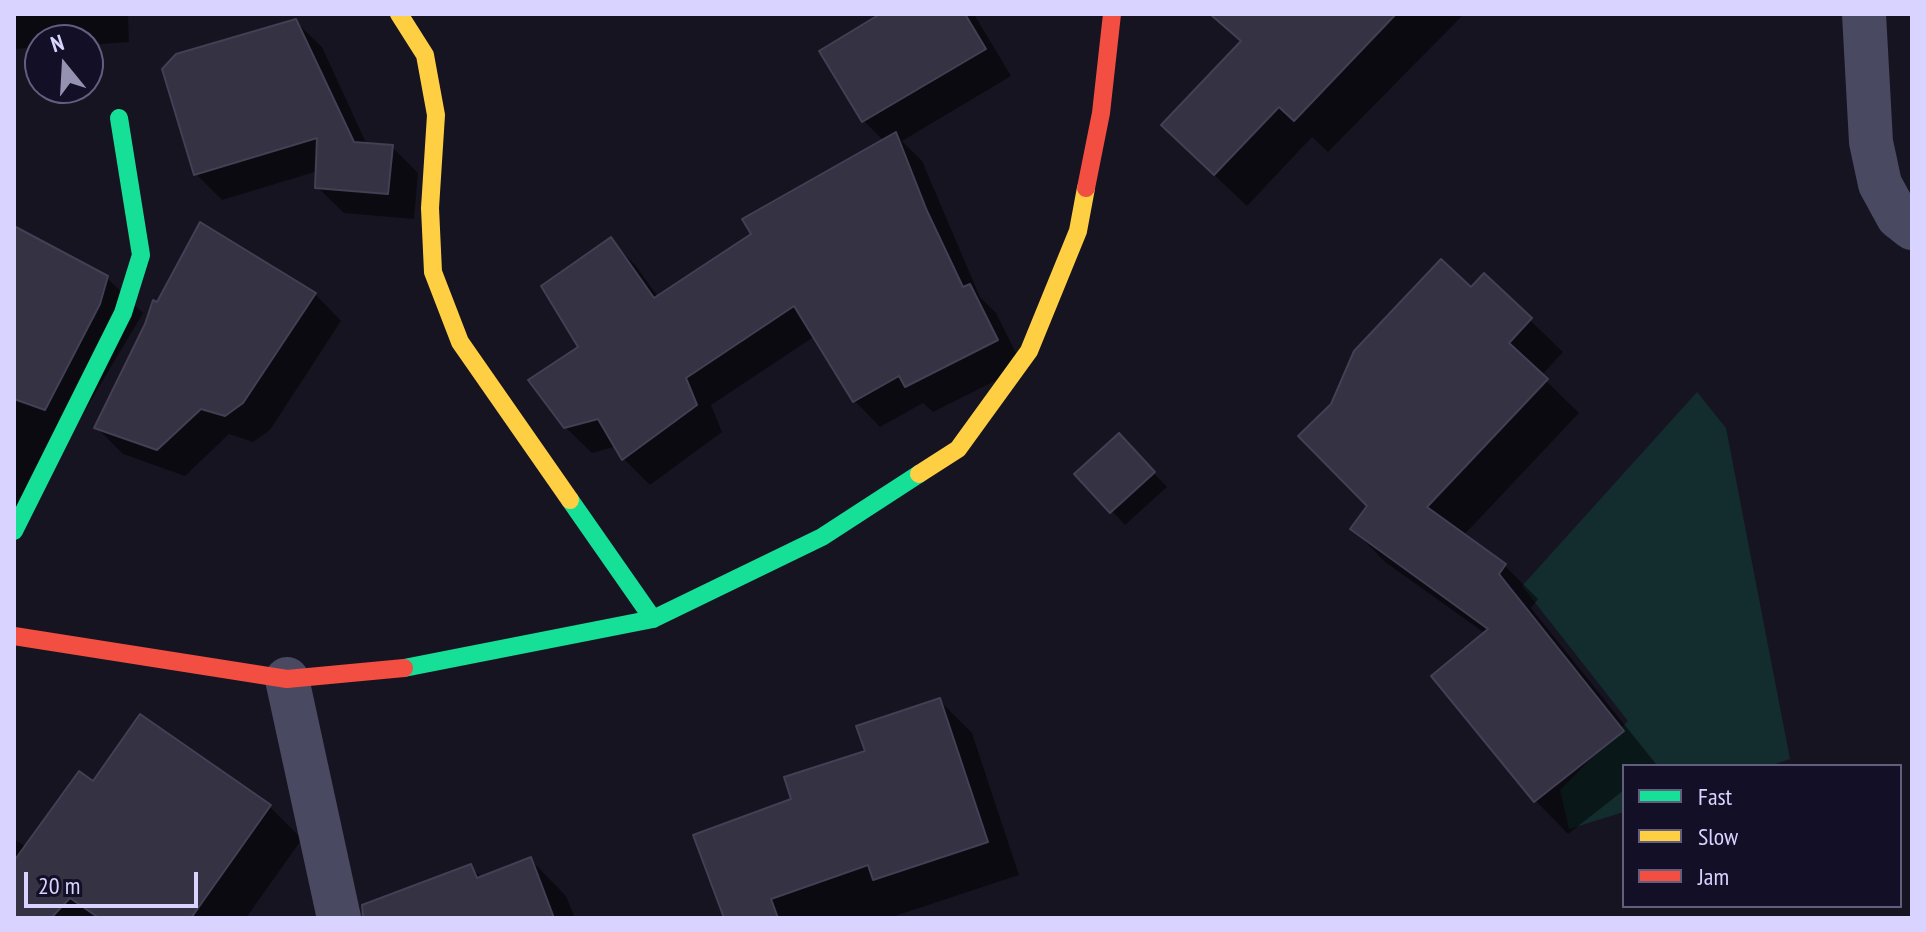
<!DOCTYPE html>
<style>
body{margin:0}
#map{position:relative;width:1926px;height:932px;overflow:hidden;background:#161421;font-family:"PT Sans Narrow",sans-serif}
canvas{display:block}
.frame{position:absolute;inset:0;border:16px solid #d9d4ff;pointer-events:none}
.legend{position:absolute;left:1622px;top:764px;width:280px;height:144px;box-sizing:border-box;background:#130f26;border:2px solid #625e7d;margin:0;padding:10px 14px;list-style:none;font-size:24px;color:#d9d4ff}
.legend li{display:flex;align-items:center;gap:16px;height:40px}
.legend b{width:40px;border:2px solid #625e7d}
.north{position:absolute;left:24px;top:24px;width:80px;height:80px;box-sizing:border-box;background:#130f26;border:2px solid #625e7d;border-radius:50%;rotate:342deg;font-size:22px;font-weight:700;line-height:32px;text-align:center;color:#d9d4ff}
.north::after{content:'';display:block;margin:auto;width:28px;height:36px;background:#9591b1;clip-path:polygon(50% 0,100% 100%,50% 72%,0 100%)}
.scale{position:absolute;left:24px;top:872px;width:174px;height:36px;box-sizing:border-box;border:4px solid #d9d4ff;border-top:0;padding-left:10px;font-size:24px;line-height:28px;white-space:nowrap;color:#d9d4ff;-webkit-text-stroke:6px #130f26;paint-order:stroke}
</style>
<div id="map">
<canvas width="1926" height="932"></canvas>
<div class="frame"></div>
<ul class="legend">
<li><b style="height:10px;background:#16e098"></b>Fast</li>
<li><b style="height:10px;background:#ffcf43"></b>Slow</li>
<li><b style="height:10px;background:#f24e42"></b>Jam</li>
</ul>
<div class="north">N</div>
<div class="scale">20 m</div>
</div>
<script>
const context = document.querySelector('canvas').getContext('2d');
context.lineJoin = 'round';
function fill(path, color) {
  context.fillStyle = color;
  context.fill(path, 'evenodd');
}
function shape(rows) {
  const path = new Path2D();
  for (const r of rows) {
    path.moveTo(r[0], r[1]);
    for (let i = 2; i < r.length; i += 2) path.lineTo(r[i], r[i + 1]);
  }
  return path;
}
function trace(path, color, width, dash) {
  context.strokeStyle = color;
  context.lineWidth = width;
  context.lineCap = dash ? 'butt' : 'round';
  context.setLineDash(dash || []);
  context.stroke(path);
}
const green = shape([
 [1697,392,1726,428,1790,759,1769,766,1624,766,1624,812,1569,829,1560,790,1628,721,1522,586]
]);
const shadow = shape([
 [14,14,128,14,129,42,88,45,88,40,40,40,40,47,14,49],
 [884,14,974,14,1011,76,902,141,922,161,980,297,996,313,1023,367,933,412,923,403,880,427,854,400,815,336,711,405,722,432,650,485,624,459,617,446,592,453,565,427,581,348,610,240,636,266,658,297,884,141,864,121,822,51],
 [1211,14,1464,14,1328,152,1312,137,1247,206,1195,157,1242,43],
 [295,21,322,47,367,145,392,147,418,173,414,219,344,213,317,187,318,171,222,200,196,174],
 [14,228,107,278,143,313,14,530],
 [1484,276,1563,352,1541,376,1579,413,1463,536,1505,566,1538,599,1531,608,1656,764,1624,766,1624,790,1568,834,1536,801,1434,676,1486,634,1385,562,1353,529,1370,505,1471,290],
 [315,294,341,321,270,430,253,442,229,434,185,476,123,454,96,427,158,304],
 [1132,450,1167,487,1125,525,1112,511],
 [939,700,972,733,1019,875,889,918,726,918,793,800],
 [141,716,270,807,302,839,246,918,14,918,14,839,26,847,93,783],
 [530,859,566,896,575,918,426,918,471,867,482,878]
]);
const building = shape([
 [880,14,965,14,986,49,862,122,819,51,880,14],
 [1210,14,1396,14,1294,121,1279,107,1214,175,1161,125,1241,41,1210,14],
 [296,19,354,142,393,145,388,194,315,188,317,138,194,175,162,69,176,54,296,19],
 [896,132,927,211,963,287,970,284,998,340,905,387,899,376,853,402,794,306,686,378,697,405,622,460,598,419,564,428,528,380,578,347,541,286,611,237,654,298,751,234,742,219,896,132],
 [200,222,316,293,243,403,225,416,201,409,157,450,94,428,145,324,153,300,157,302,200,222],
 [14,226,108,276,100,304,45,410,14,399,14,226],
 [1441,259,1471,287,1484,273,1532,318,1509,343,1548,379,1427,507,1506,564,1499,574,1624,731,1534,802,1431,676,1488,629,1350,529,1367,506,1298,436,1331,404,1354,351,1441,259],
 [1119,433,1155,472,1110,513,1074,474,1119,433],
 [940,698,988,842,873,880,868,865,771,899,778,918,724,918,693,835,791,799,784,777,865,751,856,726,940,698],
 [140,714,271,805,191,918,99,918,70,898,51,918,14,918,14,861,79,771,93,781,140,714],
 [531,857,554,918,363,918,362,905,471,864,477,878,531,857]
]);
const street = shape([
 [1864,14,1871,142,1880,184,1898,217,1912,228],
 [287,679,339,918]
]);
const fast = shape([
 [570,500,653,619],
 [14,531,123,313,141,255,119,118],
 [404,668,653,619,822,537,919,474]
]);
const slow = shape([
 [399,14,425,55,436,115,430,208,433,272,460,342,570,500],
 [919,474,958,449,1029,351,1078,231,1086,188]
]);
const jam = shape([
 [1086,188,1101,113,1112,14],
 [14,636,287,679,404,668]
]);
fill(green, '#132c2d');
fill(shadow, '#0007');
fill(building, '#343243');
trace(building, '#433f54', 2);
trace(street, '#4a4962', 44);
trace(fast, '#16e098', 18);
trace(slow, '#ffcf43', 18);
trace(jam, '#f24e42', 18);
</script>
